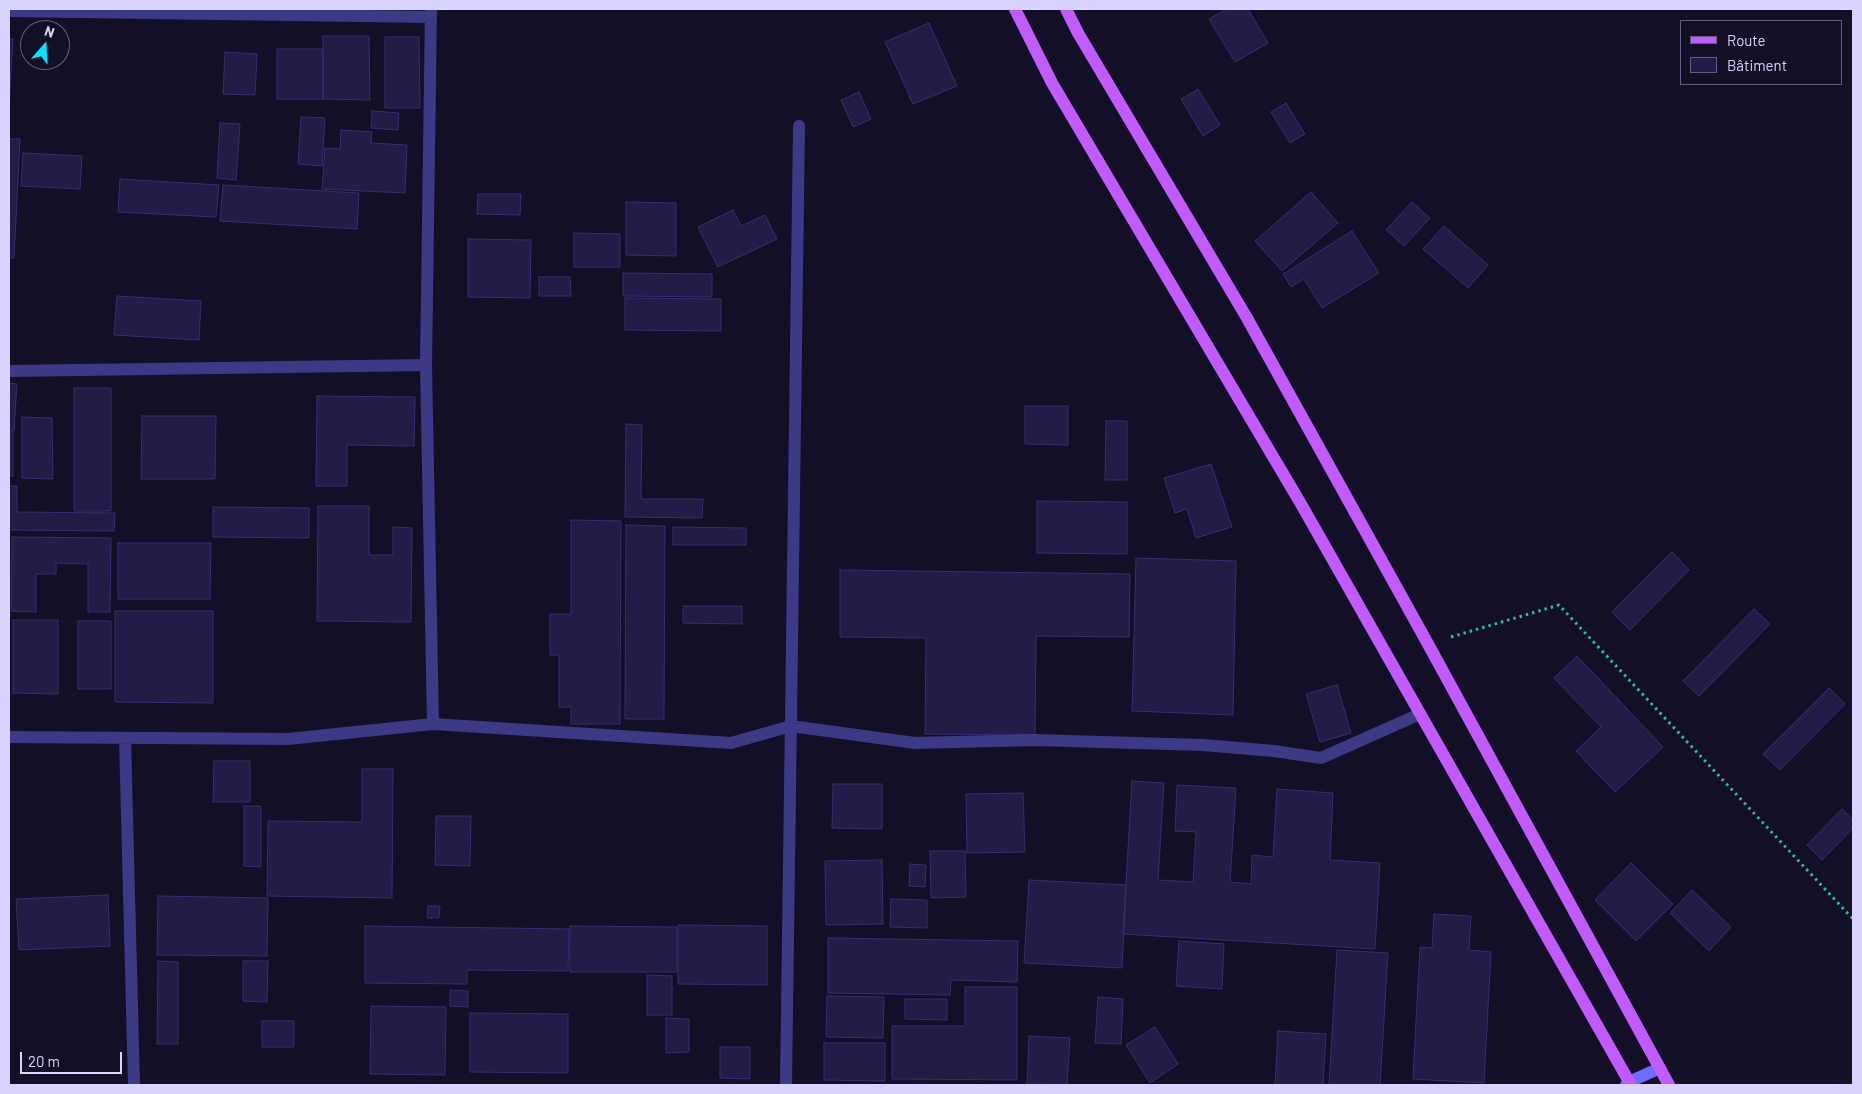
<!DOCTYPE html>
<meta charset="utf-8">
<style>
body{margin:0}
#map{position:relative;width:1862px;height:1094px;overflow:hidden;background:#130f26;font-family:Barlow,sans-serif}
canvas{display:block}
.frame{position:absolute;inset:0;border:10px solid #d9d4ff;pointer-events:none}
.legend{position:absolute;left:1680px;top:20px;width:162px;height:65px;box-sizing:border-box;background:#130f26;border:1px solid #625e7d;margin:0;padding:6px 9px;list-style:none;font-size:15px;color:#d9d4ff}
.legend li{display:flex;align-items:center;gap:10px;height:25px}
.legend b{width:25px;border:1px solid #625e7d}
.north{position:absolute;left:20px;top:20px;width:50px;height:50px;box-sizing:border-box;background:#130f26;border:1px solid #625e7d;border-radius:50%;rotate:19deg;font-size:14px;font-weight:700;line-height:20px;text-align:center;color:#d9d4ff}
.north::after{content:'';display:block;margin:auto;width:18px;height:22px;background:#00e5ff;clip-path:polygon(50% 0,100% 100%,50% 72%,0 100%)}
.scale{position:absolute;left:20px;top:1052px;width:102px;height:22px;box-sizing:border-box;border:2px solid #d9d4ff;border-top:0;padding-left:6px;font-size:15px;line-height:18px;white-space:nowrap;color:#d9d4ff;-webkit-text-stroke:4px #130f26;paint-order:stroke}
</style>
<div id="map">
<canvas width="1862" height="1094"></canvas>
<div class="frame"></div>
<ul class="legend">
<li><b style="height:6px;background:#c25bff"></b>Route</li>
<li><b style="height:14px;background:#241b47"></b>Bâtiment</li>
</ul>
<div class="north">N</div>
<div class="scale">20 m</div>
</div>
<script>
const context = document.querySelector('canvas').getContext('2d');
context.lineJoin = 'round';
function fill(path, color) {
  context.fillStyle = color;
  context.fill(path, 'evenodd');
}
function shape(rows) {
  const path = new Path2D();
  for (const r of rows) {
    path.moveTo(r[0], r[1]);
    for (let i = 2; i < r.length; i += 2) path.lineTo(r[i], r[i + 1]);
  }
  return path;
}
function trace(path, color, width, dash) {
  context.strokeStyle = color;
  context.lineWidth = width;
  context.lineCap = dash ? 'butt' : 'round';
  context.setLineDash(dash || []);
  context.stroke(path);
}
const building = shape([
 [1227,9,1248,9,1268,43,1235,62,1209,19,1227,9],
 [929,23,957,86,913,104,885,42,929,23],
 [323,36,369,36,370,100,323,99,323,36],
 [385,37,419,37,420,108,385,108,385,37],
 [9,39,13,39,9,108,9,39],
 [277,49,323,49,323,99,277,99,277,49],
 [225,52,257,54,255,95,223,94,225,52],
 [1198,89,1220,125,1203,136,1181,99,1198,89],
 [859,92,871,119,853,127,841,100,859,92],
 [1286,103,1305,134,1290,143,1271,112,1286,103],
 [372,111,399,113,398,130,371,128,372,111],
 [301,117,325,118,322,166,298,164,301,117],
 [220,123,240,124,236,180,217,178,220,123],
 [341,130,372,132,371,143,407,145,405,193,322,189,325,148,340,149,341,130],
 [9,139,20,139,14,258,9,258,9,139],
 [23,153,82,156,80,189,21,186,23,153],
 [120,179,219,185,216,217,118,212,120,179],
 [223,185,359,193,357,229,220,221,223,185],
 [1311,192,1338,223,1282,271,1255,241,1311,192],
 [478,194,521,194,520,215,477,214,478,194],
 [626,202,676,203,676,256,626,255,626,202],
 [1412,202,1430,218,1404,246,1386,230,1412,202],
 [733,210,741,226,765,215,777,239,718,267,698,227,733,210],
 [1444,226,1488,265,1468,288,1423,249,1444,226],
 [1352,231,1379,273,1322,308,1304,279,1291,287,1283,274,1352,231],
 [574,233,620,234,620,267,574,267,574,233],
 [468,239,531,240,530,298,468,297,468,239],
 [623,273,712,274,712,297,623,296,623,273],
 [539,277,570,277,571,296,539,296,539,277],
 [117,296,201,301,199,340,114,335,117,296],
 [625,298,721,299,721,331,625,330,625,298],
 [9,383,17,384,14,430,9,430,9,383],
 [74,388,111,388,111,511,74,511,74,388],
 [317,396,415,397,414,446,347,445,347,486,316,486,317,396],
 [1025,406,1068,406,1068,445,1025,444,1025,406],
 [142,416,216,416,215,479,141,479,142,416],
 [22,417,52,418,53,479,22,478,22,417],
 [1106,421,1127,421,1127,480,1105,480,1106,421],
 [626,424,642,425,641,499,703,499,702,518,625,517,626,424],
 [9,431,13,431,13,476,9,476,9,431],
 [1211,464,1232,527,1196,538,1187,509,1175,513,1164,478,1211,464],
 [9,486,17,486,17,512,115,513,114,531,9,530,9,486],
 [1037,501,1127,502,1127,554,1037,553,1037,501],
 [318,506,369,506,369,555,393,555,393,527,412,528,411,622,317,621,318,506],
 [213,507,309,508,309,538,213,537,213,507],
 [571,520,621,521,620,724,571,724,571,707,559,707,559,655,550,655,550,614,571,614,571,520],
 [626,525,665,526,664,719,625,719,626,525],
 [673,527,746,528,746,545,673,545,673,527],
 [12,537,111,538,110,612,88,612,88,564,56,563,56,574,36,574,36,612,11,611,12,537],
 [118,543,211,543,210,599,118,599,118,543],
 [1672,552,1689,570,1630,630,1612,612,1672,552],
 [1136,558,1236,561,1233,715,1132,711,1136,558],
 [840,570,1130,574,1129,637,1036,636,1035,735,925,734,926,638,840,637,840,570],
 [683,606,742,606,742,624,683,623,683,606],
 [1754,609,1770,624,1699,696,1683,681,1754,609],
 [115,611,213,611,213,703,115,702,115,611],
 [13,620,58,620,58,694,13,693,13,620],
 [78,621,111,621,111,689,78,689,78,621],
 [1577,656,1663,747,1615,792,1576,751,1601,727,1554,678,1577,656],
 [1337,685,1351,733,1320,742,1306,694,1337,685],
 [1829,688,1845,704,1780,770,1763,754,1829,688],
 [214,761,250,761,250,802,213,802,214,761],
 [362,769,393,769,392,898,267,896,268,821,362,822,362,769],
 [1132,781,1164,783,1158,880,1193,882,1196,832,1175,831,1177,785,1236,788,1230,882,1251,884,1252,855,1273,857,1277,789,1333,793,1330,860,1380,863,1375,949,1123,934,1132,781],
 [833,784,882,784,882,829,832,828,833,784],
 [1023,793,1025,852,967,853,966,794,1023,793],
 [244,806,261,806,261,867,244,866,244,806],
 [1842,809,1853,820,1853,828,1822,860,1807,845,1842,809],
 [436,816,471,816,470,866,435,865,436,816],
 [930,851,965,851,966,897,931,898,930,851],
 [882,860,883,924,826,925,825,861,882,860],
 [1631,863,1673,904,1636,941,1595,900,1631,863],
 [910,864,926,865,925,887,909,886,910,864],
 [1029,880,1126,885,1122,968,1024,963,1029,880],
 [1692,890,1731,927,1709,951,1670,913,1692,890],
 [108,895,110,946,19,950,16,899,108,895],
 [158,896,268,898,267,956,157,955,158,896],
 [891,899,927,900,927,928,890,927,891,899],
 [428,906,440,906,439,918,427,918,428,906],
 [1434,914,1471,916,1469,950,1491,952,1484,1083,1413,1079,1420,947,1432,948,1434,914],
 [678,925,767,926,767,985,678,984,678,925],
 [365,926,569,929,568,971,467,970,467,984,365,983,365,926],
 [570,926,677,927,677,972,570,972,570,926],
 [828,938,1018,941,1017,982,951,980,950,995,828,993,828,938],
 [1179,941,1224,944,1222,989,1176,986,1179,941],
 [1337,950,1388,953,1380,1085,1329,1085,1337,950],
 [158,961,178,962,178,1044,157,1044,158,961],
 [243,961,268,961,267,1002,243,1001,243,961],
 [647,975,672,976,672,1015,647,1015,647,975],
 [965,987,1017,987,1017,1080,892,1079,892,1026,965,1026,965,987],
 [450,990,468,991,468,1007,450,1006,450,990],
 [827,996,884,997,883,1038,826,1037,827,996],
 [1098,997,1123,999,1121,1044,1095,1043,1098,997],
 [905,999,947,999,947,1020,905,1019,905,999],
 [371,1006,446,1007,445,1075,370,1074,371,1006],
 [470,1013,568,1014,568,1073,470,1072,470,1013],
 [666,1018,689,1019,689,1052,666,1053,666,1018],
 [262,1021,294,1021,294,1047,262,1047,262,1021],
 [1155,1027,1178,1064,1150,1083,1126,1045,1155,1027],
 [1278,1031,1326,1034,1323,1085,1275,1085,1278,1031],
 [1029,1036,1070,1038,1067,1085,1027,1084,1029,1036],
 [824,1043,885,1043,885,1081,824,1080,824,1043],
 [720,1047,750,1047,750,1079,720,1078,720,1047]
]);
const path = shape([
 [1451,637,1559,605,1853,919]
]);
const street = shape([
 [431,9,426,365,433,724],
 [9,11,431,17],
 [9,371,426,365],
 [9,737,288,739,433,724,731,743,791,726,915,743,1035,740,1203,745,1274,751,1321,758,1420,714],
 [125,738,134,1085],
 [786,1085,799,126]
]);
const secondary = shape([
 [1626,1085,1629,1082,1660,1068]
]);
const primary = shape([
 [1015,9,1052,83,1301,504,1631,1085],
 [1066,9,1078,33,1247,318,1428,644,1669,1085]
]);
fill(building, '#241b47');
trace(building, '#3b2d73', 1);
trace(path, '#2fb8b0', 3, [2.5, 4]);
trace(street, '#3d3a85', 12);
trace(secondary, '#6f6bff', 12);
trace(primary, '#c25bff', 12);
</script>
